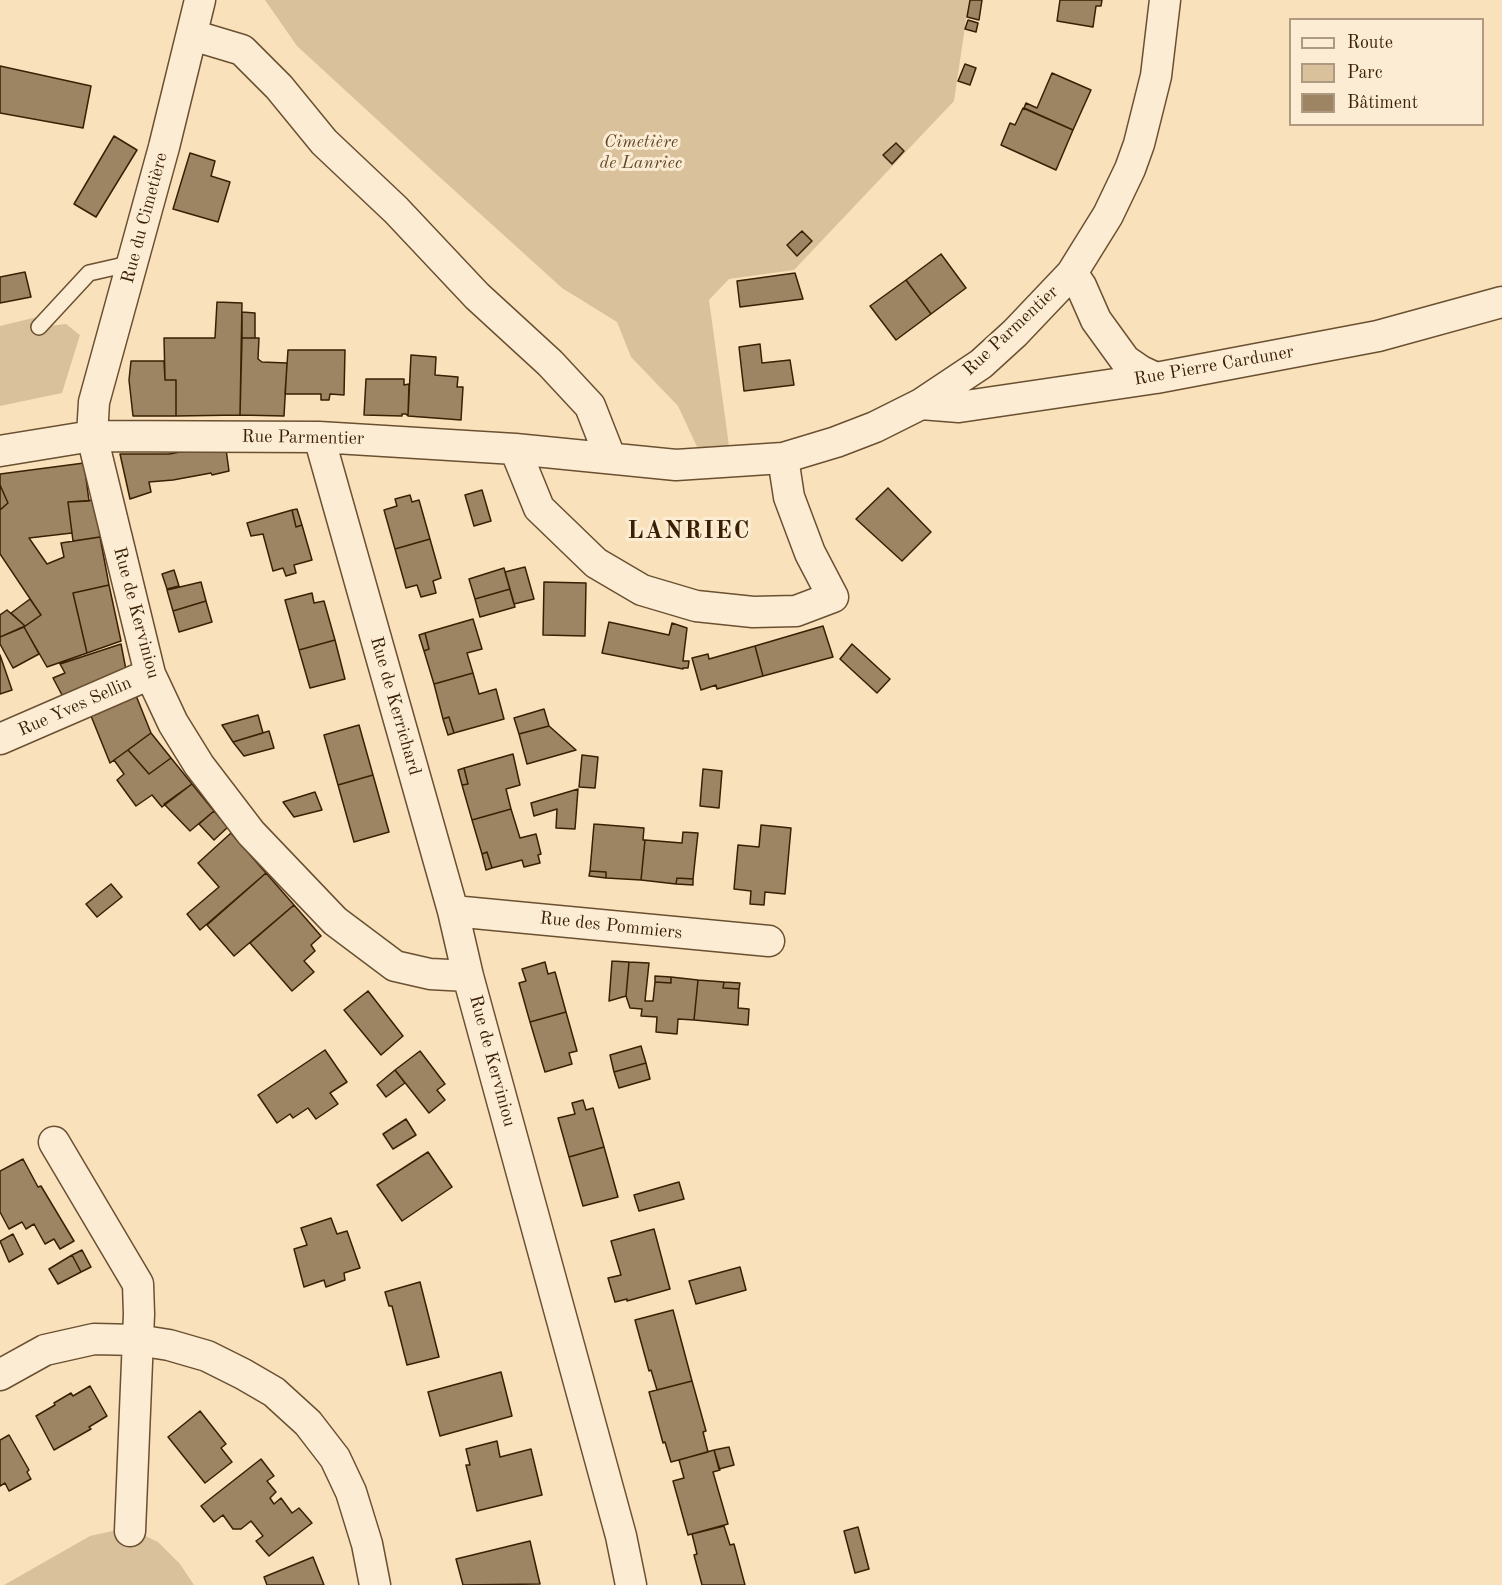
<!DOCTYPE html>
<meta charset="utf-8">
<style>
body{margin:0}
#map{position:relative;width:1502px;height:1585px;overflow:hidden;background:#f9e2bb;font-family:"Old Standard TT",serif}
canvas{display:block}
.legend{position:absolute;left:1289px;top:18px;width:195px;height:108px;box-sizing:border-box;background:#fbecd3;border:2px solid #ae9a80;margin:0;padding:8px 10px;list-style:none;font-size:18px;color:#3a1f03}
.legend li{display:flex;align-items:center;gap:12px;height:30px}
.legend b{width:30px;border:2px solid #ae9a80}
</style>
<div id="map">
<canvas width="1502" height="1585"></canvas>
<ul class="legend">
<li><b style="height:8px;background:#fbecd3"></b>Route</li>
<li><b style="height:16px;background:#d9c19c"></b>Parc</li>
<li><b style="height:16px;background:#9d8463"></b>Bâtiment</li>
</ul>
</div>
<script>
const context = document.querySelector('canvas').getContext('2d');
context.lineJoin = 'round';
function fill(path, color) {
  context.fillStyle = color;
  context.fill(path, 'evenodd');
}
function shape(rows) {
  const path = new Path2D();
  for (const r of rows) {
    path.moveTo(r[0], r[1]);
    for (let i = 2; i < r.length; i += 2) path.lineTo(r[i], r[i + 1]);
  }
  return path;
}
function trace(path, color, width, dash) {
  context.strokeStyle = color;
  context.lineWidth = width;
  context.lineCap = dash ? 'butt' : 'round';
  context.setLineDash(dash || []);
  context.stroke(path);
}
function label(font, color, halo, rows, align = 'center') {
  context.font = font + ' "Old Standard TT",serif';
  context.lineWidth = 6;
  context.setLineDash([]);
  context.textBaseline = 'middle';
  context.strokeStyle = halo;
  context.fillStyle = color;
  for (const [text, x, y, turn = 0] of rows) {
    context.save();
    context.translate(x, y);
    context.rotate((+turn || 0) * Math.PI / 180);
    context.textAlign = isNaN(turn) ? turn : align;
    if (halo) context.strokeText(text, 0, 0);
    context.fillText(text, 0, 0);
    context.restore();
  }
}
const green = shape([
 [265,0,969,0,954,101,794,270,729,279,709,300,729,446,698,449,678,406,631,357,617,322,562,288,434,172,297,46],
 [37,317,40,327,66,324,80,335,62,393,0,406,0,326],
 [121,1529,139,1533,158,1542,180,1564,194,1585,4,1585,90,1536]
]);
const building = shape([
 [970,0,982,0,979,20,967,17,970,0],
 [1060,0,1102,0,1101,6,1096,6,1093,27,1057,21,1060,0],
 [968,20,978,23,976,32,965,29,968,20],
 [965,64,976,68,970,85,958,81,965,64],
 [0,66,91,86,83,128,0,113,0,66],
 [1052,73,1091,90,1073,130,1024,108,1026,103,1037,108,1052,73],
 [1023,108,1073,130,1056,170,1001,145,1010,123,1015,125,1023,108],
 [114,136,137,150,96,217,74,204,114,136],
 [896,143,904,151,892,164,883,155,896,143],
 [190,153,215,161,211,176,230,182,218,222,173,209,190,153],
 [802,231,812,241,797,256,787,245,802,231],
 [941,254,966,288,931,314,906,280,941,254],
 [25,272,31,297,0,303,0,277,25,272],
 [795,273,803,299,740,307,737,281,795,273],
 [906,280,931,314,896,340,870,306,906,280],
 [217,302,242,303,240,415,176,416,176,380,165,380,164,338,215,338,217,302],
 [242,312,255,313,255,338,242,338,242,312],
 [242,338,259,338,258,359,262,362,287,363,284,416,240,415,242,338],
 [760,344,762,363,790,360,794,385,744,391,739,347,760,344],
 [288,350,345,350,344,395,330,394,329,400,321,400,321,394,285,394,288,350],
 [411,355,436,357,435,375,458,377,457,387,463,387,461,420,408,416,411,355],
 [131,361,164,361,165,380,176,380,176,416,133,416,129,380,131,361],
 [366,379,404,379,404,385,409,384,408,416,406,414,402,414,402,416,364,415,366,379],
 [207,447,226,449,229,471,212,475,211,473,173,480,149,482,151,492,130,499,120,454,169,454,207,447],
 [84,463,89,501,68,502,72,533,29,538,47,564,64,557,61,543,100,537,109,585,73,593,87,653,47,667,24,627,41,615,0,554,0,510,8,503,0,485,0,474,84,463],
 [0,485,8,503,0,510,0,485],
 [888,488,931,532,902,561,856,519,888,488],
 [482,490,491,521,474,526,465,495,482,490],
 [410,495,412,502,419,500,430,539,395,549,384,510,397,506,395,499,410,495],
 [96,500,100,537,73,541,68,502,96,500],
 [297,509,302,525,296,527,292,510,297,509],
 [292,510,296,527,302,525,312,560,294,565,296,573,286,576,283,568,273,571,263,534,251,536,247,523,292,510],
 [430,539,441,578,433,581,436,593,421,597,417,585,406,588,395,549,430,539],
 [525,567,534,599,514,604,505,572,525,567],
 [504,568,510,589,475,599,469,579,504,568],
 [174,570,179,586,167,589,162,574,174,570],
 [201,582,206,601,173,611,167,590,201,582],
 [544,582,586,583,585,636,543,635,544,582],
 [109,585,121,641,87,653,73,593,109,585],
 [510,589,515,607,480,617,475,599,510,589],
 [312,593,314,603,324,601,335,640,299,650,285,600,312,593],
 [30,599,41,615,25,626,11,613,30,599],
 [206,601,212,622,179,632,173,611,206,601],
 [7,610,25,626,0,637,0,615,7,610],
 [473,619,482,649,467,653,473,673,434,684,424,651,429,649,425,633,473,619],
 [609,622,669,635,672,623,687,628,683,661,689,661,688,668,683,668,683,669,602,653,609,622],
 [823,626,833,657,763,676,755,646,823,626],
 [24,627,39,654,13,668,0,644,0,637,24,627],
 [425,633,429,649,424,651,419,635,425,633],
 [335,640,345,679,310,688,299,650,335,640],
 [121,644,127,675,62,695,53,678,65,673,60,664,121,644],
 [852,644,890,679,877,693,840,659,852,644],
 [755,646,763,676,717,689,716,685,701,690,692,658,708,654,709,659,755,646],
 [0,655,12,690,0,694,0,655],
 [473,673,479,694,496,689,504,719,454,733,449,717,443,719,434,684,473,673],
 [133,688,151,733,110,763,91,716,110,708,107,699,133,688],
 [544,709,549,726,519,734,514,718,544,709],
 [258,715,263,733,233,742,222,725,258,715],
 [449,717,454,733,448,735,443,719,449,717],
 [359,725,373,775,338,785,324,735,359,725],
 [549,726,576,750,527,764,519,734,549,726],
 [269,731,274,748,244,756,233,742,269,731],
 [151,733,171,758,149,774,128,750,151,733],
 [128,750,149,774,171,758,192,784,162,807,152,795,136,806,117,780,124,774,114,760,128,750],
 [513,754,520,785,506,789,511,809,472,820,462,785,468,784,464,768,513,754],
 [582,755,598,757,595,788,579,787,582,755],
 [464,768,468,784,462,785,458,770,464,768],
 [703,769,722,771,719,808,700,806,703,769],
 [373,775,389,832,354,842,338,785,373,775],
 [192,784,214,811,190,831,164,804,192,784],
 [578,789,575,829,556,828,557,809,534,816,531,803,578,789],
 [315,792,322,810,294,817,283,802,315,792],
 [511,809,520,838,536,834,541,854,538,855,540,863,524,867,522,860,492,868,487,852,482,854,472,820,511,809],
 [214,811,228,827,214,840,199,824,214,811],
 [594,824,644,828,643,840,645,840,641,880,606,878,606,872,590,871,594,824],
 [761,825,791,828,785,894,765,892,764,905,750,904,751,891,734,889,738,845,759,847,761,825],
 [683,832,698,833,693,879,677,878,676,884,641,880,645,840,682,843,683,832],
 [231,833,266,873,200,930,187,914,219,887,198,863,231,833],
 [487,852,492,868,486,870,482,854,487,852],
 [590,871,606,872,606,878,589,876,590,871],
 [266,873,294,905,234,956,207,925,266,873],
 [677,878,693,879,693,885,676,884,677,878],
 [111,884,122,897,97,917,86,904,111,884],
 [294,905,321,936,311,945,315,951,304,961,314,972,292,991,250,943,294,905],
 [612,961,629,962,626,996,609,1001,612,961],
 [545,962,548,974,555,972,566,1012,530,1022,519,983,526,981,522,969,545,962],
 [629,962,649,963,645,1001,653,1001,655,982,671,983,671,977,698,980,694,1020,678,1019,677,1034,656,1032,657,1017,641,1016,642,1009,630,1008,626,996,629,962],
 [655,976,671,977,671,983,655,982,655,976],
 [698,980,724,982,723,988,739,989,738,1008,749,1009,748,1025,694,1020,698,980],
 [724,982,740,983,739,989,723,988,724,982],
 [368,991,403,1036,381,1055,344,1010,368,991],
 [566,1012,577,1051,569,1053,572,1064,545,1072,530,1022,566,1012],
 [641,1046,646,1063,614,1072,610,1055,641,1046],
 [325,1050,347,1082,330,1093,338,1104,316,1119,308,1108,293,1118,290,1114,277,1123,258,1095,325,1050],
 [420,1051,445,1084,437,1090,445,1100,429,1113,395,1070,420,1051],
 [646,1063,650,1079,619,1088,614,1072,646,1063],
 [395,1070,405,1083,386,1097,377,1085,395,1070],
 [583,1100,586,1110,593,1108,604,1147,569,1157,558,1118,575,1114,572,1103,583,1100],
 [406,1119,416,1135,393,1149,383,1134,406,1119],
 [604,1147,618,1197,583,1206,569,1157,604,1147],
 [428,1152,452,1187,402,1221,377,1185,428,1152],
 [23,1159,38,1187,41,1186,74,1241,60,1249,54,1239,45,1244,34,1224,26,1229,22,1222,9,1229,0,1212,0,1171,23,1159],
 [679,1182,684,1199,639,1211,634,1195,679,1182],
 [331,1218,337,1234,347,1231,360,1268,344,1273,345,1280,326,1287,324,1280,304,1287,294,1249,307,1245,301,1228,331,1218],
 [654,1229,670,1289,627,1301,627,1299,615,1302,608,1278,621,1275,611,1241,654,1229],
 [13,1234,23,1254,9,1262,0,1241,13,1234],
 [82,1250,91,1267,81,1272,72,1255,82,1250],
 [72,1255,81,1272,58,1284,49,1269,72,1255],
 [740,1267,746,1290,696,1304,689,1281,740,1267],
 [420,1282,439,1357,407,1365,392,1306,389,1306,385,1292,420,1282],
 [673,1310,692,1381,657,1390,651,1370,649,1371,635,1320,673,1310],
 [501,1372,512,1416,440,1436,428,1392,501,1372],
 [692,1381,706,1431,703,1432,708,1452,671,1462,665,1442,663,1443,649,1392,692,1381],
 [90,1386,107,1416,89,1427,91,1429,54,1450,36,1416,55,1405,54,1403,71,1393,73,1396,90,1386],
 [200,1411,226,1444,221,1448,232,1462,205,1483,168,1437,200,1411],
 [9,1435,29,1470,27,1472,31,1479,9,1491,5,1483,0,1486,0,1440,9,1435],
 [497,1441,500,1457,531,1449,542,1495,477,1511,466,1465,470,1465,466,1449,497,1441],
 [729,1447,734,1465,719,1469,714,1450,729,1447],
 [714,1450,720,1470,713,1472,728,1524,688,1535,673,1481,684,1478,679,1460,714,1450],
 [261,1459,274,1476,267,1481,276,1492,270,1498,274,1504,281,1498,292,1513,299,1508,312,1523,269,1556,256,1541,263,1536,251,1521,241,1529,233,1529,223,1515,214,1522,201,1506,261,1459],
 [724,1526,730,1545,734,1544,745,1585,702,1585,694,1555,697,1554,692,1534,724,1526],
 [858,1527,869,1569,855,1573,844,1531,858,1527],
 [530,1541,540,1584,463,1585,456,1559,530,1541],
 [313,1557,324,1585,267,1585,264,1577,313,1557]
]);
const lane = shape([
 [39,327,89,273,133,263]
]);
const street = shape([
 [200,0,164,147,94,402,92,436,150,674,173,723,199,765,251,833,335,921,395,966,430,974,468,976],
 [192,35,242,50,279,87,324,142,396,210,477,296,550,363,590,406,610,457],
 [1072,273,1081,286,1096,320,1125,360,1141,371,1156,378],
 [921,404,959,407,1156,378,1378,336,1502,302],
 [319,437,453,911,468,976,621,1536,631,1585],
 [515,449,539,508,596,563,642,590,696,606,753,612,796,611,833,597,810,553,789,497,783,458],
 [0,451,92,436,319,437,515,449,676,465,783,458,836,442,875,427,921,404,981,364,1015,333,1072,273,1108,215,1130,169,1139,144,1156,76,1165,0],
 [0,739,150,674],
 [453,911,769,941],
 [54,1142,138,1284,139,1314,130,1531],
 [0,1375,45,1350,94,1339,137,1340,169,1345,207,1356,243,1374,274,1392,308,1423,335,1458,351,1492,367,1544,375,1585]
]);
const parkNames = [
 ["Cimetière",641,142],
 ["de Lanriec",641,163]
];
const streetNames = [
 ["Rue du Cimetière",145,218,-75],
 ["Rue Parmentier",1011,331,-43],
 ["Rue Pierre Carduner",1214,366,-10],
 ["Rue Parmentier",303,438,1],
 ["Rue de Kerviniou",136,613,75],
 ["Rue de Kerrichard",395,706,74],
 ["Rue Yves Sellin",75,707,-24],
 ["Rue des Pommiers",611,926,6],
 ["Rue de Kerviniou",492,1061,75]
];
const districtNames = [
 ["LANRIEC",689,532]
];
fill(green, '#d9c19c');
fill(building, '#9d8463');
trace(building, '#3a1f03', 1.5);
trace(lane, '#6a5031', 18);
trace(street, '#6a5031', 33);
trace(lane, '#fbecd3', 15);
trace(street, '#fbecd3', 30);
label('italic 18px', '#624829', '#fbecd3', parkNames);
label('18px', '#3a1f03', '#fbecd3', streetNames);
context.letterSpacing = '1.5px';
label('bold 24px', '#3a1f03', '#fbecd3', districtNames);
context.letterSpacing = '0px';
</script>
